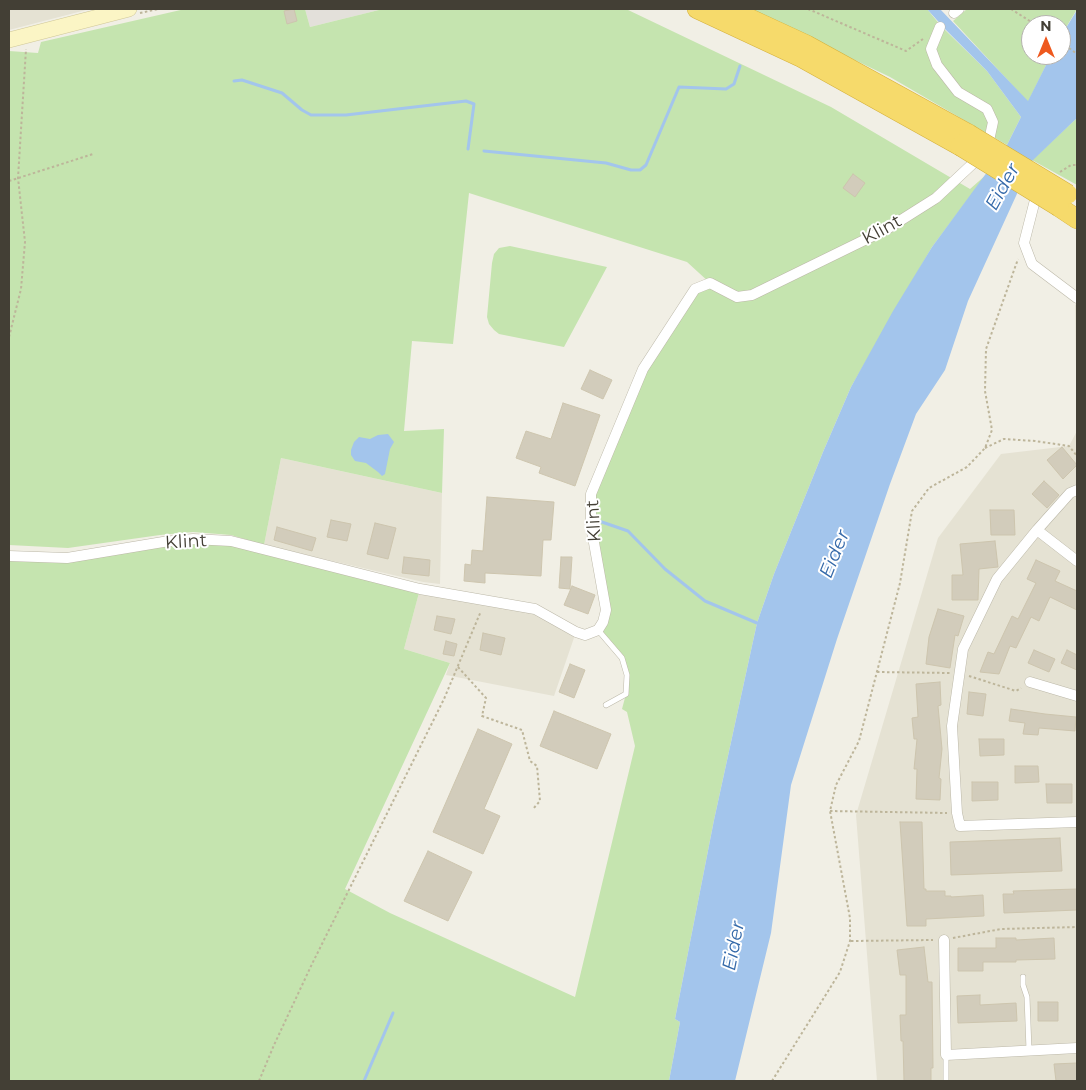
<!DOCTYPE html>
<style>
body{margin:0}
#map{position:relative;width:1086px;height:1090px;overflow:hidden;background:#f1efe5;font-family:Montserrat,sans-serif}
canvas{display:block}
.frame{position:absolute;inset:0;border:10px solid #433f35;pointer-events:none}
.north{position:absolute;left:1021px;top:15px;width:50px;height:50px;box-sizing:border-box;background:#fff;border:1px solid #b4b2ae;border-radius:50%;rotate:0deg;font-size:14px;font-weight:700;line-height:20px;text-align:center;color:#433f35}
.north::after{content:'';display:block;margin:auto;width:18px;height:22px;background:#ee591f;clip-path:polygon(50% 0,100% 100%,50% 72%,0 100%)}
</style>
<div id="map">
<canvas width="1086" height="1090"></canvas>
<div class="frame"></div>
<div class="north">N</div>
</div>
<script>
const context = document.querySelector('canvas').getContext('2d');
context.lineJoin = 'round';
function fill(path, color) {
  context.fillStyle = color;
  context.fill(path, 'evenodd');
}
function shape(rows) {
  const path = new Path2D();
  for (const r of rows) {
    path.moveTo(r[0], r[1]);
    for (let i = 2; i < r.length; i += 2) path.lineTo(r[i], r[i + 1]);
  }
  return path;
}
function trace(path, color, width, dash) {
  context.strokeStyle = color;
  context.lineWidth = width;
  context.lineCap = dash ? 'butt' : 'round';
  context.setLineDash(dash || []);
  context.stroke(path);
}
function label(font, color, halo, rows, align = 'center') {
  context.font = font + ' Montserrat,sans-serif';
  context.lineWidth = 4;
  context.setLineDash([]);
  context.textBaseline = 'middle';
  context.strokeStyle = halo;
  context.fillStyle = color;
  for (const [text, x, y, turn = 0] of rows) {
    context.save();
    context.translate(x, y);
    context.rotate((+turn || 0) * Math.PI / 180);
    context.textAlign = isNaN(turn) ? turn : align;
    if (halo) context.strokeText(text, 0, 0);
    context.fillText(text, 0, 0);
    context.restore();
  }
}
const residential = shape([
 [9,9,90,9,9,30],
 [1077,303,1077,1081,877,1081,856,815,938,538,1001,454,1069,446,1077,431,1075,305],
 [281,458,442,493,440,584,423,582,264,545],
 [420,589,535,609,576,632,554,696,446,675,450,663,404,649]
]);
const industrial = shape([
 [305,9,383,9,310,27]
]);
const green = shape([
 [185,9,305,9,310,27,383,9,626,9,831,107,970,189,987,174,932,247,851,387,823,452,774,574,757,623,714,820,675,1019,680,1022,669,1081,9,1081,9,556,67,558,163,542,231,541,420,589,404,649,450,663,345,889,390,913,575,997,635,746,627,712,622,709,626,694,627,675,622,658,598,630,603,622,591,494,643,369,695,289,710,283,687,262,469,193,453,344,412,341,404,431,444,429,442,493,281,458,264,545,231,535,193,532,160,535,68,548,9,545,9,51,38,53,41,42],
 [749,9,927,9,941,26,987,71,1021,117,1007,145,890,77],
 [967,9,1077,9,1061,36,1061,25,1031,25,1031,55,1051,55,1028,102,953,21],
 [1077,118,1077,185,1032,160],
 [510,246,607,267,564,347,499,334,494,330,489,324,487,317,492,263,494,254,499,248]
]);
const water = shape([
 [927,9,940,9,1028,101,1051,55,1061,55,1061,36,1077,10,1077,118,1032,161,968,301,945,370,916,414,890,484,837,639,791,785,771,933,735,1081,669,1081,680,1022,675,1019,714,820,757,623,774,574,823,452,851,387,893,311,932,247,1007,145,1021,117,987,71,945,29],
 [388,434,394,442,390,449,385,474,382,476,378,472,366,463,355,461,351,455,351,450,354,442,359,437,370,439,378,435]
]);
const stream = shape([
 [234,81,242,80,282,93,302,110,311,115,346,115,466,101,474,104,468,149],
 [484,151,606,163,631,170,640,170,646,165,679,87,726,89,734,84,740,66],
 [599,521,628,531,665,569,705,601,757,623],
 [364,1081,393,1013]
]);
const building = shape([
 [294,9,297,21,287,24,284,11,294,9],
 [853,174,865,183,855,197,843,188,853,174],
 [590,370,612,380,603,399,581,389,590,370],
 [563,403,600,415,575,486,539,473,541,467,516,458,526,431,551,439,563,403],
 [1062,447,1077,465,1063,479,1047,460,1062,447],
 [1044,481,1059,495,1047,508,1032,494,1044,481],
 [487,497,554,502,551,540,543,540,541,576,485,573,485,583,464,581,465,564,471,565,472,550,483,551,487,497],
 [990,510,1014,510,1015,535,991,535,990,510],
 [331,520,351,524,347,541,327,537,331,520],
 [375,523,396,528,388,559,367,554,375,523],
 [277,527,316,538,312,551,274,540,277,527],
 [995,541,998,567,979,569,978,600,952,600,952,575,963,575,960,544,995,541],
 [404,557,430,560,429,576,402,573,404,557],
 [561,557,572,557,570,589,559,588,561,557],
 [1036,560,1060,571,1055,581,1077,591,1077,610,1050,597,1039,621,1031,617,1016,648,1010,646,999,674,980,672,988,652,994,654,1012,616,1018,619,1036,583,1027,579,1036,560],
 [572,586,595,595,588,614,564,605,572,586],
 [938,609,964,616,958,636,955,635,950,668,926,664,929,637,938,609],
 [437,616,455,619,451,634,434,630,437,616],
 [483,633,505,638,501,655,480,650,483,633],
 [446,641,457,644,454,656,443,654,446,641],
 [1034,650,1055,659,1049,672,1028,663,1034,650],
 [1067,650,1077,655,1077,670,1061,663,1067,650],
 [570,664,585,670,574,698,559,692,570,664],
 [940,682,941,705,938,706,942,749,939,778,941,779,940,800,916,799,917,769,914,769,917,739,914,739,912,718,918,717,916,684,940,682],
 [969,692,986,694,983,716,967,714,969,692],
 [1011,709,1045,714,1076,717,1075,731,1039,728,1038,735,1023,734,1025,723,1009,721,1011,709],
 [554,711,611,734,597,769,540,746,554,711],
 [478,729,512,744,484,809,500,816,483,854,433,832,478,729],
 [979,739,1004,739,1004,755,980,756,979,739],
 [1015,766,1038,766,1039,782,1015,783,1015,766],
 [972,782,998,782,998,800,972,801,972,782],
 [1046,784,1072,784,1072,803,1047,803,1046,784],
 [900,822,922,822,924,889,926,889,926,891,945,891,945,896,951,896,951,897,983,895,984,916,926,919,926,926,907,926,900,822],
 [1060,838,1062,871,951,875,950,842,1060,838],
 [428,851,472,872,448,921,404,901,428,851],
 [1077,889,1077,910,1004,913,1003,894,1014,894,1013,891,1077,889],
 [996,938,1016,938,1016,940,1054,938,1055,959,1016,960,1016,962,983,962,983,971,958,971,958,948,996,948,996,938],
 [924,947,928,982,932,982,933,1068,931,1068,931,1081,904,1081,903,1041,901,1041,900,1015,906,1015,906,975,900,975,897,950,924,947],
 [980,995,980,1005,1016,1003,1017,1021,958,1023,957,996,980,995],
 [1038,1002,1058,1002,1058,1021,1038,1021,1038,1002],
 [1077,1063,1077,1081,1056,1081,1054,1064,1077,1063]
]);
const path = shape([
 [808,9,906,51,923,39],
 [1011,9,1036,25],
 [140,13,158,9],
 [1061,42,1077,54],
 [1060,172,1071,165,1077,165],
 [9,181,93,154],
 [9,337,21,289,25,242,18,178,26,49],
 [985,448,1004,439,1035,441,1069,446,1077,456],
 [458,667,486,698,482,716,522,730,530,761,537,766,540,801,533,809],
 [877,672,950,673],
 [969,676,1016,691,1021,688],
 [830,811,947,813],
 [953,938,1001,929,1077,927],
 [851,941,933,940],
 [259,1081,274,1045,312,964,444,699,481,611],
 [772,1081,840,972,850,941,850,918,830,811,836,785,859,741,900,583,912,511,929,488,967,467,985,448,992,430,985,391,986,349,1018,259]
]);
const lane = shape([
 [598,630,622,658,627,675,626,694,606,705],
 [1023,977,1023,985,1027,997,1029,1050],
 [946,1055,946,1081]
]);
const street = shape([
 [954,13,959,9],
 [1041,191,1035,200,1024,243,1032,264,1077,298],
 [1037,530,1070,493,1077,490],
 [9,556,67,558,163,542,193,539,231,541,420,589,535,609,576,632,585,635,598,630,603,622,606,610,591,526,591,494,643,369,695,289,710,283,737,297,752,295,887,229,936,198,982,155,990,136,993,122,987,109,958,92,937,65,931,49,940,27],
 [1077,561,1037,530,997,579,963,649,952,726,957,813,960,826,1077,822],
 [1030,682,1077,696],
 [944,940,946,1055,1077,1048]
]);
const secondary = shape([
 [9,40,129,9]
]);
const highway = shape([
 [697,9,802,58,960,146],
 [729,9,807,45,969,134],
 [1059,207,1077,219]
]);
const highwayBridge = shape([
 [969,134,1068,194],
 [960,146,1059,207]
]);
const streetNames = [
 ["Klint",882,230,-29],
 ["Klint",594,521,-93],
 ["Klint",186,542,-3]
];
const waterNames = [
 ["Eider",1003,187,-61],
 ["Eider",835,554,-68],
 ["Eider",734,946,-79]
];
fill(residential, '#e5e2d3');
fill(industrial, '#e3e0da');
fill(green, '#c5e4af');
fill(water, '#a3c5ec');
trace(stream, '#a3c5ec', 3);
fill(building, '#d2ccbb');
trace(building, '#cdc5ae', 1);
trace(lane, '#bcb8a8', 6);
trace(street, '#bcb8a8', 11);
trace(secondary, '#cfc797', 16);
trace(highway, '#d4b03c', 20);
trace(path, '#bdb59a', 2, [2.5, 2.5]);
trace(lane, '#fff', 5);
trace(street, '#fff', 10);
trace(secondary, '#fbf5c5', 15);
trace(highway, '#f6da6b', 19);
trace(highwayBridge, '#d4b03c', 20, []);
trace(highwayBridge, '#f6da6b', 19);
label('18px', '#433f35', '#fff', streetNames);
label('italic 19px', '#3469a9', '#fff', waterNames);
</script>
